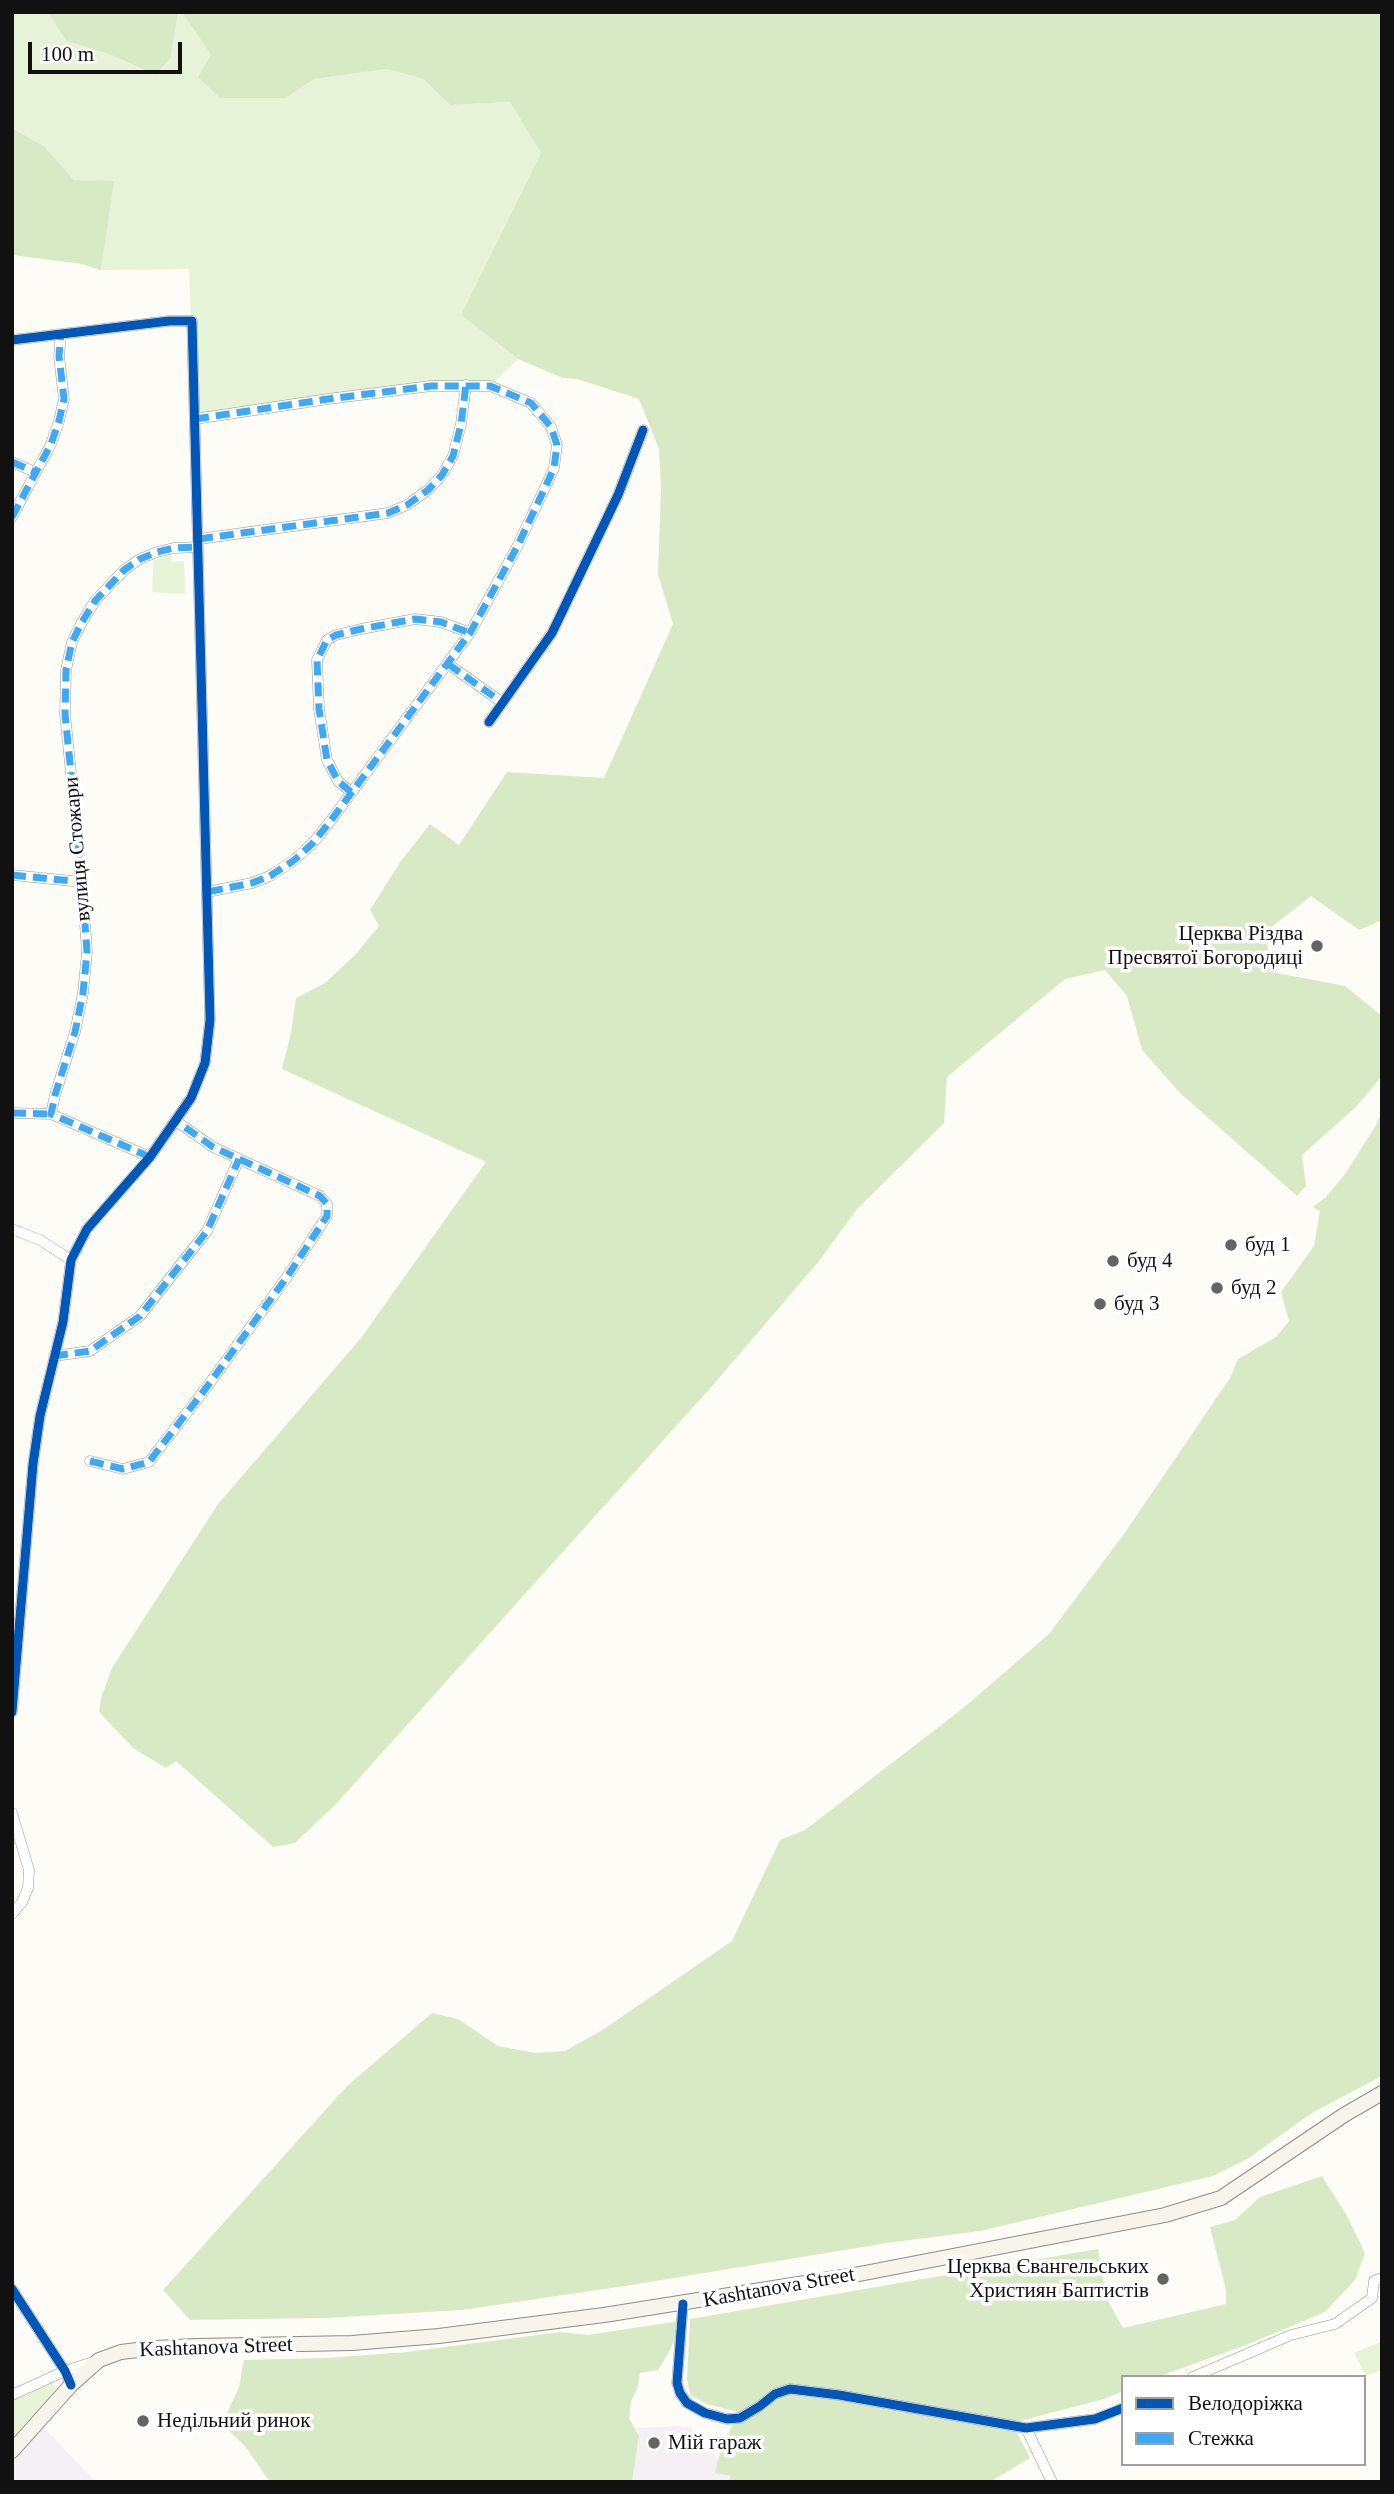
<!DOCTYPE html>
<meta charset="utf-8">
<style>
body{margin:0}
#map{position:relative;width:1394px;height:2494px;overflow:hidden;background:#fdfcf7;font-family:Georgia,serif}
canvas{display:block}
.frame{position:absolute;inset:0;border:14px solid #111;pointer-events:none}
.legend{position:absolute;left:1121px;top:2375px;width:245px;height:91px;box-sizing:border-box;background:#fff;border:2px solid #a0a0a0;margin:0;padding:9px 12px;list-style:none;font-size:21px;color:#111}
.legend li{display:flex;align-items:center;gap:14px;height:35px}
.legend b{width:35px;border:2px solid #a0a0a0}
.scale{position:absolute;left:28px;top:42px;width:154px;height:32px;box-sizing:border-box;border:4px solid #111;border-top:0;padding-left:9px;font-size:21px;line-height:24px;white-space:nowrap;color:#111;-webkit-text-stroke:5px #fff;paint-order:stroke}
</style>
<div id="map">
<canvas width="1394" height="2494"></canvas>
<div class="frame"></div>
<ul class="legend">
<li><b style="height:9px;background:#0057b8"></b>Велодоріжка</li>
<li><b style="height:9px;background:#3fa9f5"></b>Стежка</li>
</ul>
<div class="scale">100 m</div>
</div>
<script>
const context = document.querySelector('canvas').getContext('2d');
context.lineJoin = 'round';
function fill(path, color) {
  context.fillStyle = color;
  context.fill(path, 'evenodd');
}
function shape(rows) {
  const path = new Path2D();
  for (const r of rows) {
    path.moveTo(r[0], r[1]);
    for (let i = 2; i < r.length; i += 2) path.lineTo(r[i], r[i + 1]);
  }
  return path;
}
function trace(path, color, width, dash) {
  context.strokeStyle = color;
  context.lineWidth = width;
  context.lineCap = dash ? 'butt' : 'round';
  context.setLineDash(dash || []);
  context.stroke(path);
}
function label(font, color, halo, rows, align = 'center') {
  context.font = font + ' Georgia,serif';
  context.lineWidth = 7;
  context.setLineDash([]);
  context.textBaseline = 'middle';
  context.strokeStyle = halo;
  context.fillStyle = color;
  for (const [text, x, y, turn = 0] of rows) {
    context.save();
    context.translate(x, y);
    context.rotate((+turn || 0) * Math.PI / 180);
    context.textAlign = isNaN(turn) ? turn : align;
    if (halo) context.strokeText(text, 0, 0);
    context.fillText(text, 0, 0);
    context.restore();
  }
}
const industrial = shape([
 [39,2421,51,2435,96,2482,12,2482,12,2451],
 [680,2426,690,2427,718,2459,716,2473,731,2477,730,2482,632,2482,639,2436,636,2428]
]);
const green = shape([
 [12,12,48,12,66,41,109,54,154,75,171,58,178,12,182,12,211,55,286,98,314,79,387,69,423,79,450,105,510,102,541,153,461,315,518,359,490,386,466,385,195,419,189,269,101,270,113,182,74,180,44,146,12,128],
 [171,554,172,562,184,561,185,594,152,592,153,561],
 [1382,2341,1382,2370,1366,2376,1354,2353],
 [51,2377,60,2397,12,2451,12,2395]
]);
const forest = shape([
 [48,12,178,12,171,58,155,75,109,54,66,41],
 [182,12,1382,12,1382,920,1359,930,1311,896,1265,932,1272,972,1345,986,1382,1016,1382,1076,1356,1107,1302,1155,1306,1186,1297,1196,1180,1093,1142,1050,1127,996,1105,970,1065,979,947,1077,944,1123,857,1209,819,1261,713,1385,336,1804,295,1843,273,1847,176,1761,166,1768,133,1748,99,1712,101,1698,112,1668,218,1504,361,1338,486,1162,282,1069,291,1033,296,998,325,983,355,955,379,926,370,910,401,861,430,824,459,845,507,772,604,778,673,624,658,574,661,488,659,449,639,399,577,379,563,378,518,359,461,315,541,153,510,102,450,105,423,79,387,69,314,79,286,98,220,98,198,77,211,55],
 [12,128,44,146,74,180,114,181,101,270,82,264,12,255],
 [1382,1112,1382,2076,1312,2113,1247,2159,1213,2176,980,2231,887,2243,625,2286,462,2310,325,2318,190,2320,163,2290,347,2086,432,2013,458,2019,498,2046,535,2053,565,2051,604,2029,732,1941,780,1840,805,1830,962,1709,1049,1634,1124,1534,1230,1378,1238,1359,1276,1337,1289,1321,1281,1292,1314,1246,1320,1211,1313,1207,1326,1197,1345,1174,1375,1127],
 [1322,2176,1346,2214,1365,2253,1355,2280,1325,2312,1251,2343,1158,2377,1123,2377,1123,2391,1104,2399,1012,2423,1030,2458,990,2482,730,2482,730,2476,715,2473,718,2459,738,2412,707,2404,690,2395,687,2379,690,2319,1098,2249,1106,2297,1123,2328,1226,2304,1226,2290,1210,2227,1235,2220,1260,2197],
 [679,2321,675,2328,675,2338,670,2350,658,2370,640,2373,637,2389,631,2401,629,2418,639,2436,632,2482,270,2482,245,2446,222,2424,239,2387,244,2360,327,2358,407,2352,560,2332,588,2335]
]);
const street = shape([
 [12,340,169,321,192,321,210,1020,205,1063,191,1098,150,1157,87,1229,71,1260,63,1322,40,1416,33,1464,12,1712],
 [195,419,328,399,431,386,490,386,531,403,551,427,557,445,554,468,543,492,517,547,470,633,329,823,312,844,293,861,270,876,252,883,207,892],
 [12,462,35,472],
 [12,517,51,444,59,421,64,399,59,356,61,334],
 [199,539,388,513,407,505,428,490,442,475,453,456,461,424,466,385],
 [448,664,503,703],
 [489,722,552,633,618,495,643,430],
 [351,792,338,781,327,760,319,709,317,660,327,640,336,635,361,629,415,619,441,622,470,633],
 [12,875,82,882],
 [12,1113,51,1114],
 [150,1157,51,1114,55,1095,75,1032,83,993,87,952,82,882,65,714,66,670,72,642,82,622,95,601,124,570,140,559,157,552,174,548,198,547],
 [12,1229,40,1240,71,1260],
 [54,1356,90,1351,140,1316,207,1231,239,1159],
 [90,1461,123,1469,149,1462,206,1388,287,1277,327,1216,327,1204,320,1196,213,1147,176,1121],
 [12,1813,29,1870,28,1888,22,1902,12,1914],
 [12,2289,65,2371,71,2385],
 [683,2304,677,2383,680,2393,687,2403,705,2413,727,2419,740,2418,760,2406,775,2394,790,2389,839,2395,1026,2428,1095,2419,1123,2408],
 [1193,2377,1291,2335,1335,2324,1372,2298,1374,2281,1382,2278],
 [12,2395,65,2371,93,2362],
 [1026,2428,1052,2482]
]);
const secondary = shape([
 [12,2451,71,2385,99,2360,121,2352,154,2348,197,2346,352,2343,439,2336,604,2315,849,2276,1165,2215,1221,2198,1344,2115,1382,2093]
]);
const quiet = shape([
 [195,419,328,399,431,386,490,386,531,403,551,427,557,445,554,468,543,492,517,547,470,633,329,823,312,844,293,861,270,876,252,883,207,892],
 [12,462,35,472],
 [12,517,51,444,59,421,64,399,59,356,61,334],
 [199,539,388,513,407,505,428,490,442,475,453,456,461,424,466,385],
 [448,664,503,703],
 [351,792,338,781,327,760,319,709,317,660,327,640,336,635,361,629,415,619,441,622,470,633],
 [12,875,82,882],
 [12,1113,51,1114],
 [150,1157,51,1114,55,1095,75,1032,83,993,87,952,82,882,65,714,66,670,72,642,82,622,95,601,124,570,140,559,157,552,174,548,198,547],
 [54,1356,90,1351,140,1316,207,1231,239,1159],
 [90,1461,123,1469,149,1462,206,1388,287,1277,327,1216,327,1204,320,1196,213,1147,176,1121]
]);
const cycleway = shape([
 [12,340,169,321,192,321,210,1020,205,1063,191,1098,150,1157,87,1229,71,1260,63,1322,40,1416,33,1464,12,1712],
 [489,722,552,633,618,495,643,430],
 [12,2289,65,2371,71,2385],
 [683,2304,677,2383,680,2393,687,2403,705,2413,727,2419,740,2418,760,2406,775,2394,790,2389,839,2395,1026,2428,1095,2419,1123,2408]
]);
const markers = [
 [1317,946,7,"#646362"],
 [1231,1245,7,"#646362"],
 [1113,1261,7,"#646362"],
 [1217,1288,7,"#646362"],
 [1100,1304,7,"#646362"],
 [1163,2279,7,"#646362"],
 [143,2421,7,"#646362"],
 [654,2443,7,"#646362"]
];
const streetNames = [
 ["вулиця Стожари",78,849,-95],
 ["Kashtanova Street",779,2288,-10],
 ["Kashtanova Street",216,2348,-2]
];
const poiNames = [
 ["Церква Різдва",1303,934,"right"],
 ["Пресвятої Богородиці",1303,958,"right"],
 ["буд 1",1245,1245],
 ["буд 4",1127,1261],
 ["буд 2",1231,1288],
 ["буд 3",1114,1304],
 ["Церква Євангельських",1149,2267,"right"],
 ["Християн Баптистів",1149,2291,"right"],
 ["Недільний ринок",157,2421],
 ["Мій гараж",668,2443]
];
fill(industrial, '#f5f0f3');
fill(green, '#e7f3d7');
fill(forest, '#d8eac5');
trace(street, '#979795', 11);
trace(secondary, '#8e8d8b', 16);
trace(street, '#fffffe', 10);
trace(secondary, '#f6f4eb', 14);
trace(quiet, '#3fa9f5', 7, [14, 7]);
trace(cycleway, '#0057b8', 9);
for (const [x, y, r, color] of markers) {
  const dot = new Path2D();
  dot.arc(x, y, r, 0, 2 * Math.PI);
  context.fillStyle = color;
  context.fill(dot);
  trace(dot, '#fff', 2.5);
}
label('21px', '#111', '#fff', streetNames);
label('21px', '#111', '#fff', poiNames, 'left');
</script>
